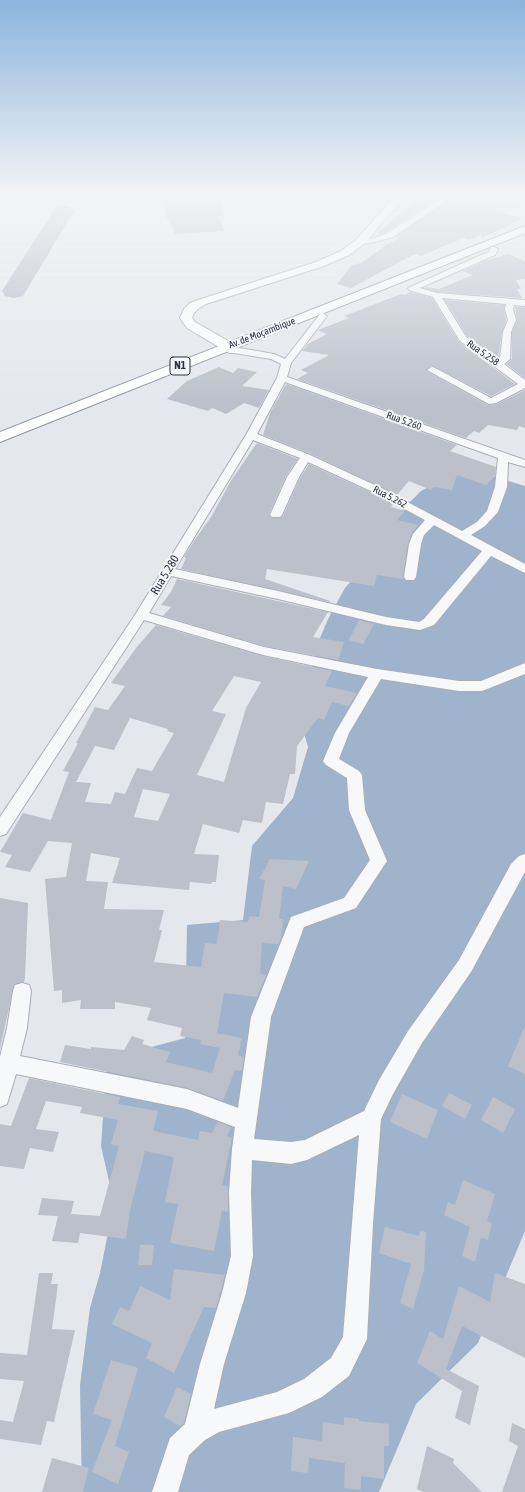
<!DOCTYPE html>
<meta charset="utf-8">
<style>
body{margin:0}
canvas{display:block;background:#e4e7ec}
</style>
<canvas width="525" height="1492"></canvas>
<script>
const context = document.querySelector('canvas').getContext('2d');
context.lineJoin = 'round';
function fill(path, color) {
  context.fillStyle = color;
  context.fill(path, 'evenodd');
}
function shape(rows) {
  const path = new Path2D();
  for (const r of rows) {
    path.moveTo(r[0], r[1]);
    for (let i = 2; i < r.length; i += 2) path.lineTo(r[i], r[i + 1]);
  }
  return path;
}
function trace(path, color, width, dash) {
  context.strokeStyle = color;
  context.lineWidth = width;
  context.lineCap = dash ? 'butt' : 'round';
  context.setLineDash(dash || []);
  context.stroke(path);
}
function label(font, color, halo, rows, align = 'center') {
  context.font = font + ' "Asap Condensed",sans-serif';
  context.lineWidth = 4;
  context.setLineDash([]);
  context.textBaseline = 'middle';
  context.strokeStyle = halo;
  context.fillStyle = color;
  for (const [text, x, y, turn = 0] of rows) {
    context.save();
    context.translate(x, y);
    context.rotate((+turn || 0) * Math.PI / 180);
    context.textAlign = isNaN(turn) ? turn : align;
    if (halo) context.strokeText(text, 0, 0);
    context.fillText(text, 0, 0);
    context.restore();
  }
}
const water = shape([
 [459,470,481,473,525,486,525,1231,478,1343,416,1404,379,1492,82,1492,80,1385,90,1308,100,1273,114,1203,101,1146,107,1059,185,1038,187,925,243,920,252,846,293,798,308,747,299,716,319,640,329,617,345,588,382,546,399,513,421,491]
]);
const taxiway = shape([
 [63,205,70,207,74,211,23,296,14,298,5,296,2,291,56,207,63,205]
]);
const building = shape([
 [162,195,212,195,212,201,220,201,224,216,218,216,224,231,175,234,169,219,167,219],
 [424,195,443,195,386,232,381,234,377,233],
 [456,195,483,195,517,206,492,209,522,219,482,238,481,235,469,240,463,238,421,256,417,254,411,256,351,288,337,284,352,265,361,263,389,243,399,238,395,237],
 [508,254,525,261,525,279,516,280,521,289,517,289,522,298,437,292,424,288,427,287,439,289,473,275,462,271,488,260],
 [410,292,432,298,459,342,515,384,491,396,435,367,431,366,426,371,488,405,497,404,525,390,525,428,519,426,517,430,488,425,479,433,474,431,466,438,297,379,308,373,301,370,329,355,302,351,308,344,327,334,318,330,349,318,344,316,401,294,405,295],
 [445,300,504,305,504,309,506,320,502,332,498,358,467,336],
 [515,307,525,307,525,378,506,364,512,359,512,332,517,321],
 [219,367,233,373,238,368,257,372,242,386,269,390,259,408,244,403,226,414,212,408,208,411,167,399,187,381],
 [287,384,457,445,450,451,496,467,495,476,486,485,457,475,452,490,434,487,431,490,409,481,397,495,311,454,263,435,270,413,285,386],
 [257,443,298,459,286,476,269,514,271,518,280,518,283,516,300,478,309,464,372,493,393,504,391,507,405,511,397,520,418,525,412,533,408,543,403,577,404,579,377,575,374,586,267,569,265,579,330,601,329,602,181,569,186,558,184,557,194,541,211,517,232,479],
 [177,579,328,612,313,637,344,642,338,660,264,646,163,616,171,607,161,605,171,592],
 [359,620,374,624,363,644,349,640],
 [156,625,263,656,332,671,325,686,357,693,349,706,332,702,324,720,318,718,297,746,295,774,290,774,283,804,266,802,262,823,243,820,239,833,203,824,194,854,219,855,216,882,212,882,211,884,190,882,189,890,112,883,120,858,91,853,86,881,108,882,104,909,164,910,159,930,162,930,154,962,201,967,205,943,217,944,220,920,248,922,249,916,259,917,265,880,259,879,270,859,309,861,296,889,283,886,279,919,283,919,281,937,279,944,262,943,260,974,266,975,257,997,224,993,217,1033,242,1038,238,1055,244,1057,242,1071,235,1070,223,1101,187,1088,60,1062,65,1045,91,1049,91,1047,124,1050,132,1036,144,1040,142,1044,170,1052,166,1062,212,1073,220,1048,200,1044,201,1040,180,1036,182,1028,147,1020,151,1008,115,1002,115,1009,80,1009,81,1000,62,1003,62,990,54,991,45,879,66,877,72,843,48,841,30,872,5,867,12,855,0,852,23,813,51,820,69,772,63,771,78,743,76,743,82,732,95,707,108,710,125,686,111,683,136,648],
 [234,676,261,682,246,708,224,782,197,775,226,714,212,711],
 [130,718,168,729,167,731,174,733,152,771,137,768,125,794,115,792,111,804,85,802,91,783,76,782,95,746,114,750],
 [143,789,170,794,158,821,134,817],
 [0,898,28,903,25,978,24,982,14,985,0,1049],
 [525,1026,525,1074,508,1066],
 [29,1078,120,1097,118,1104,158,1111,153,1131,198,1140,200,1131,212,1133,218,1122,231,1127,227,1136,232,1138,231,1143,222,1185,228,1186,228,1212,222,1211,214,1251,170,1243,178,1204,165,1202,174,1157,145,1151,130,1210,126,1239,80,1233,78,1243,52,1241,58,1216,38,1215,42,1198,74,1201,71,1214,100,1216,119,1146,111,1144,118,1120,80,1113,82,1107,46,1101,36,1129,59,1132,53,1152,30,1148,24,1169,0,1166,0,1124,11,1126],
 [449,1093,472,1105,465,1119,442,1106],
 [402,1094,438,1110,427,1139,390,1122],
 [493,1097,515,1109,503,1133,481,1120],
 [463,1180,495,1194,487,1221,492,1223,488,1240,481,1238,475,1262,462,1256,470,1227,444,1215,448,1202,455,1205],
 [385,1227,419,1236,420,1231,426,1232,424,1270,413,1309,400,1303,411,1264,379,1253],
 [140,1245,154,1245,152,1265,138,1265],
 [174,1269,225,1275,216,1308,204,1307,174,1373,146,1358,152,1343,112,1324,120,1307,129,1311,140,1286,170,1300],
 [39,1273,53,1273,51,1284,58,1284,52,1329,75,1330,54,1422,47,1421,41,1445,0,1439,0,1420,13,1422,24,1381,0,1379,0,1353,27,1355],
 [495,1273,525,1284,525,1358,462,1326,446,1369,479,1386,470,1425,455,1418,462,1391,417,1363,430,1331,443,1339,459,1286,490,1302],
 [111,1360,138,1368,115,1446,129,1452,118,1484,92,1472,112,1420,93,1414],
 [177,1387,191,1394,184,1423,180,1426,164,1417],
 [344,1417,359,1419,359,1421,389,1424,389,1446,384,1446,384,1479,361,1476,361,1490,344,1488,345,1463,309,1458,308,1473,291,1471,293,1437,322,1441,323,1422,344,1425],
 [512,1423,525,1429,525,1492,502,1492,518,1446,509,1441],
 [427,1446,454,1459,453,1463,482,1492,423,1492,417,1489],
 [52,1458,89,1468,83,1492,42,1492]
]);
const street = shape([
 [447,195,455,195,393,237,375,242,360,244,356,242,357,240,374,238,387,233,447,195],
 [491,247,494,247,498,249,495,255,420,288,437,293,525,300,525,306,514,305,513,309,516,320,511,332,510,359,504,364,525,380,525,388,496,403,489,404,427,370,432,367,435,368,491,398,518,384,460,341,433,297,409,290,408,288,481,255,489,252,491,247],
 [442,298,506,304,505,309,508,320,503,332,500,358,498,360,466,337,442,298],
 [323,313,327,316,291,363,287,377,525,460,525,467,508,462,507,487,498,512,485,526,471,535,525,564,525,573,491,556,434,625,420,630,386,625,278,599,171,576,149,613,264,647,377,669,459,681,481,681,525,663,525,674,482,691,459,691,381,679,349,733,339,759,359,771,362,775,365,810,387,861,356,908,304,927,271,1017,254,1139,291,1142,305,1140,364,1111,379,1080,408,1031,459,960,511,864,519,856,525,854,525,872,471,972,422,1043,393,1094,381,1119,373,1224,367,1339,349,1376,322,1397,289,1413,219,1432,205,1440,189,1455,178,1492,152,1492,170,1438,185,1424,200,1364,222,1293,231,1256,229,1193,232,1149,235,1127,187,1109,16,1074,7,1104,0,1107,0,1057,7,1028,13,991,15,985,22,983,29,985,31,991,27,1028,20,1056,187,1089,238,1108,251,1017,291,917,344,898,370,860,349,810,347,778,326,765,323,761,335,733,368,677,263,655,144,620,6,834,0,836,0,817,135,615,246,435,277,378,281,364,271,359,234,353,229,350,234,347,274,354,285,359,320,314,323,313],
 [285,382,498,458,495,487,487,511,477,522,462,531,381,488,310,455,257,434,285,382],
 [253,440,300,458,287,477,270,515,272,517,280,517,282,515,299,477,308,462,373,492,425,520,413,534,409,544,404,577,406,580,414,580,416,577,421,544,424,535,434,525,482,551,424,619,419,622,386,617,278,591,175,569,253,440],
 [359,1135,343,1337,331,1358,304,1379,277,1392,214,1409,224,1364,246,1293,253,1256,251,1193,252,1160,291,1164,307,1160,359,1135]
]);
const secondary = shape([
 [396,195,406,195,364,244,349,255,324,266,206,304,198,309,194,313,192,318,195,322,239,347,240,350,239,353,229,353,187,328,180,318,184,309,190,303,198,300,316,262,341,251,356,240,396,195]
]);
const highway = shape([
 [525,226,525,233,0,442,0,432,525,226]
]);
const farStreetnames = [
 ["Av. de Moçambique",262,333,-21],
 ["Rua 5.258",483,353,35],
 ["Rua 5.260",404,421,20],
 ["Rua 5.262",390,497,27]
];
const shields = [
 [180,366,20]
];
const shieldNames = [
 ["N1",180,366]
];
const streetNames = [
 ["Rua 5.280",165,575,-59]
];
fill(water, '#9fb4cc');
fill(taxiway, '#b0b6c1');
fill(building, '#bbc0ca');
trace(street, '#a9aeb7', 2);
trace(secondary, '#a9aeb7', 2);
trace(highway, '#8b94a3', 2);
fill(street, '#f7f8fa');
fill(secondary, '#fff');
fill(highway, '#fff');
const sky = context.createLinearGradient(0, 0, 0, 404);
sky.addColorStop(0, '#8bb4dd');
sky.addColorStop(0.48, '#f3f4f6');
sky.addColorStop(1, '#f3f4f600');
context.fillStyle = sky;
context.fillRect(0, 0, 525, 404);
label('10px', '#2b3445', '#f4f6f9', farStreetnames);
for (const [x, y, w] of shields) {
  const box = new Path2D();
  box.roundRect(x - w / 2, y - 9, w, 18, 3);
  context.fillStyle = '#f4f6f9';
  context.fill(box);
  trace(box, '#2b3445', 1);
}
label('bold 11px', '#2b3445', null, shieldNames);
label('12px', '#2b3445', '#f4f6f9', streetNames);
</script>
